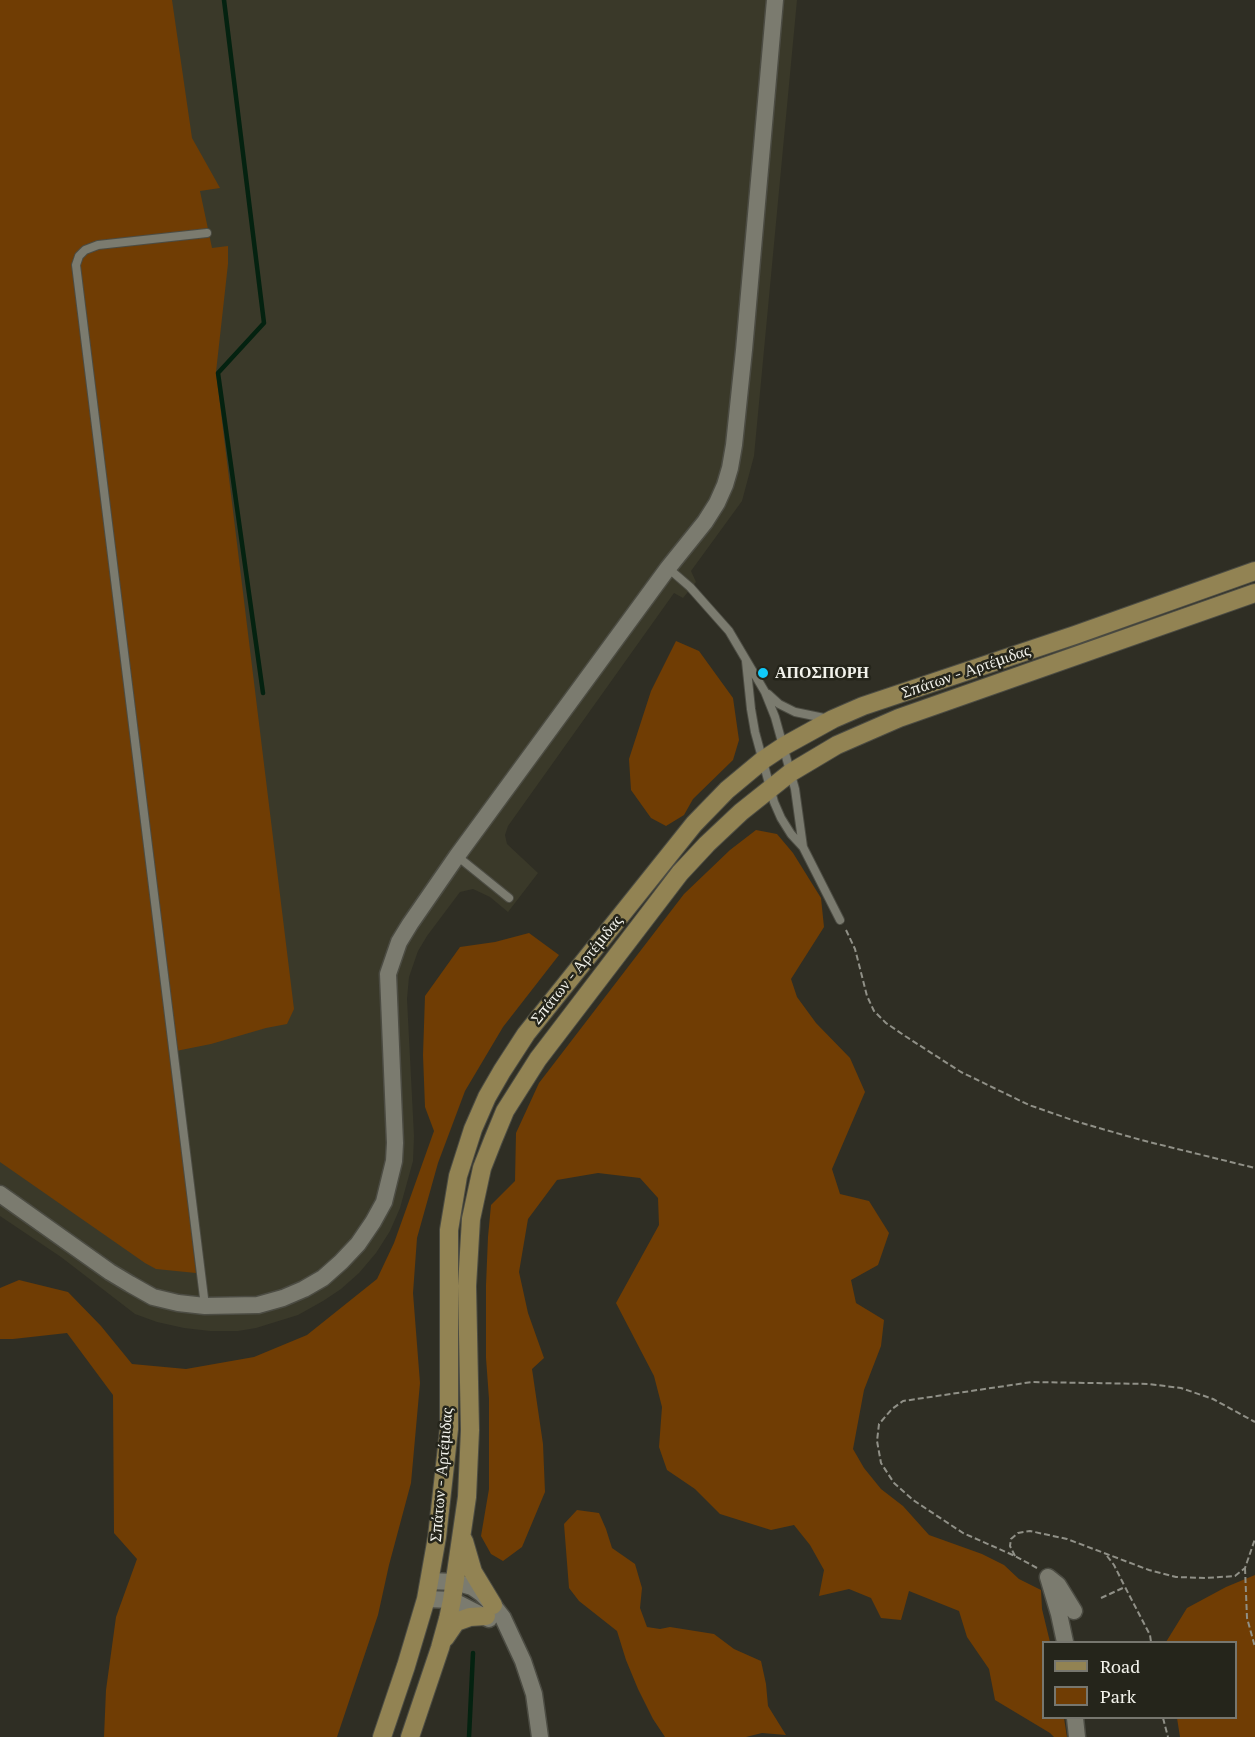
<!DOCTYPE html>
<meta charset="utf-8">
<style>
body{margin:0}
#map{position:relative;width:1255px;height:1737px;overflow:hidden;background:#2f2e24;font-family:"PT Serif",serif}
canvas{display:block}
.legend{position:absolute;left:1042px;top:1641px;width:195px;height:78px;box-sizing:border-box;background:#25251b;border:2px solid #77776f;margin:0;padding:8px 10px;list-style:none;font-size:18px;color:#f3f3ec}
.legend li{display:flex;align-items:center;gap:12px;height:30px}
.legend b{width:30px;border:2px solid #77776f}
</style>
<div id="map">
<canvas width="1255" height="1737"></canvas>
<ul class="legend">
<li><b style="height:8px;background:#928353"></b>Road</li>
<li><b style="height:16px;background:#703d04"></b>Park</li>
</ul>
</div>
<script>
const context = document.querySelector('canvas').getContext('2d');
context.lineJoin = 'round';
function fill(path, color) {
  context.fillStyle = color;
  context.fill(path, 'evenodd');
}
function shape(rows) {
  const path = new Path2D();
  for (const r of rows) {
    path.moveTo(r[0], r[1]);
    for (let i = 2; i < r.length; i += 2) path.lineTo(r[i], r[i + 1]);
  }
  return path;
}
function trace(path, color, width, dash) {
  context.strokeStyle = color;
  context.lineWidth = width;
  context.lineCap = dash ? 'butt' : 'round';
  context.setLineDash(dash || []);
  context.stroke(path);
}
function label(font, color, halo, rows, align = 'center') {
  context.font = font + ' "PT Serif",serif';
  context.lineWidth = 5;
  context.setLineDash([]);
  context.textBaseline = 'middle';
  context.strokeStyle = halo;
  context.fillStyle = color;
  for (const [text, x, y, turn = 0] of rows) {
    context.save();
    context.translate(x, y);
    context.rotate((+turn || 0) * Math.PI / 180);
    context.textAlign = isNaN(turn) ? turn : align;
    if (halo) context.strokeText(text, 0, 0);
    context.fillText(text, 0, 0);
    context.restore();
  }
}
const built = shape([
 [0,0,797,0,754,456,742,501,691,571,696,582,683,598,674,593,508,826,505,835,507,844,538,873,508,912,490,897,473,889,460,892,427,936,418,951,409,977,407,999,414,1136,413,1161,400,1208,390,1231,376,1253,359,1273,341,1289,323,1301,298,1315,256,1328,238,1331,210,1331,184,1328,157,1322,135,1314,61,1257,0,1216]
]);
const green = shape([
 [0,0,172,0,192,138,220,188,200,191,212,248,228,246,228,264,216,372,294,1009,287,1024,266,1028,211,1044,171,1052,196,1273,156,1269,145,1263,0,1162],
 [676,641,699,651,733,698,739,740,733,760,693,799,684,815,666,826,651,818,631,790,629,759,651,691],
 [756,830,777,834,793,853,821,898,824,927,791,979,797,997,816,1023,850,1058,865,1092,832,1169,840,1194,869,1201,889,1233,878,1265,851,1280,856,1303,884,1320,881,1346,864,1390,853,1449,864,1468,881,1489,903,1506,929,1535,982,1554,1004,1565,1019,1579,1041,1590,1042,1609,1050,1642,1044,1642,1044,1718,1064,1718,1067,1737,1054,1737,1050,1733,995,1700,989,1669,967,1637,959,1611,909,1591,901,1620,881,1618,871,1598,849,1589,819,1596,824,1570,810,1545,794,1525,771,1530,720,1514,695,1489,667,1470,659,1447,662,1407,654,1376,616,1303,659,1225,658,1198,640,1178,598,1173,557,1180,528,1219,519,1272,528,1313,544,1358,532,1369,543,1444,545,1492,522,1547,503,1561,491,1554,481,1536,489,1489,489,1399,486,1358,486,1285,488,1237,491,1205,515,1181,516,1133,539,1083,684,894,730,850],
 [529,933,559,955,503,1027,465,1091,438,1163,417,1238,413,1293,420,1383,411,1483,389,1565,378,1615,337,1737,104,1737,106,1690,116,1617,137,1559,114,1533,113,1395,67,1333,13,1339,0,1339,0,1288,19,1280,68,1292,101,1326,132,1364,186,1369,254,1357,307,1335,377,1279,394,1243,434,1131,425,1107,423,1055,425,996,460,947,495,942],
 [577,1510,599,1513,606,1529,612,1548,635,1564,642,1588,640,1608,647,1627,660,1629,670,1627,714,1634,734,1649,761,1661,766,1684,768,1706,786,1735,762,1733,746,1737,665,1737,653,1719,638,1689,626,1660,617,1631,579,1601,569,1588,564,1524],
 [1255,1575,1255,1737,1180,1737,1177,1718,1236,1718,1236,1642,1166,1642,1187,1608,1226,1587]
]);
const stream = shape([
 [224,0,264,323,218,373,263,693],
 [469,1737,473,1653]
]);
const path = shape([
 [846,930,855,949,867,996,874,1011,886,1023,905,1036,961,1072,1029,1105,1078,1122,1141,1140,1255,1168],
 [1015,1556,1010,1546,1011,1539,1018,1533,1030,1531,1067,1539,1149,1570,1176,1577,1206,1578,1235,1576,1245,1568,1255,1539],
 [1107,1556,1114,1565,1125,1587],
 [1037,1568,1015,1556,963,1533,913,1500,894,1483,881,1463,877,1441,879,1424,892,1409,903,1401,1032,1382,1149,1384,1181,1388,1213,1399,1255,1422],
 [1245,1568,1247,1618,1255,1647],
 [1101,1598,1125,1587,1150,1635,1151,1642],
 [1163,1718,1168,1737]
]);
const service = shape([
 [668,568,690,587,729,631,765,692,775,717,795,789,803,847],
 [746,661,751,709,755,732,774,802,781,818,791,834,803,847,840,920],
 [768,694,779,704,795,712,829,719],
 [457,856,509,898],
 [205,1306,76,265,79,256,85,250,98,245,207,233]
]);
const minor = shape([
 [0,1194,110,1272,130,1284,153,1297,178,1303,205,1306,258,1305,283,1298,304,1289,323,1278,341,1262,358,1244,373,1222,384,1202,394,1161,395,1143,388,974,399,942,410,924,457,856,668,568,705,522,717,503,725,485,730,468,734,445,744,350,775,0],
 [429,1581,455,1582,472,1587,482,1594,493,1605,503,1618,523,1661,534,1694,540,1737],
 [426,1599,452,1600,489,1619],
 [1065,1642,1059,1614,1048,1577,1058,1585,1074,1611],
 [1075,1718,1077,1737]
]);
const secondary = shape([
 [464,1541,473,1572,493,1605],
 [445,1638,456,1622,470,1617,486,1616],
 [382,1737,406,1666,426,1599,437,1537,449,1429,449,1230,458,1176,473,1129,487,1097,502,1071,526,1034,694,824,727,790,763,760,784,746,833,719,863,706,1075,635,1255,571],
 [410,1737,440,1648,448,1619,452,1600,467,1497,470,1430,467,1286,471,1219,482,1168,493,1140,505,1111,538,1059,680,873,707,844,741,812,790,773,837,745,899,718,1255,593]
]);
const markers = [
 [763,673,6,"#10cafa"]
];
const streetNames = [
 ["Σπάτων - Αρτέμιδας",966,672,-19],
 ["Σπάτων - Αρτέμιδας",577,970,-51],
 ["Σπάτων - Αρτέμιδας",442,1475,-85]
];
const poiNames = [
 ["ΑΠΟΣΠΟΡΗ",775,673]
];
fill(built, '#3a3929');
fill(green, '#703d04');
trace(stream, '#042210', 4.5);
trace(service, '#4c4c43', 10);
trace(minor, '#4c4c43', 19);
trace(secondary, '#4c4c43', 20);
trace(path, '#909087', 2, [6, 3]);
trace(service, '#7b7b6f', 8);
trace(minor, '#7b7b6f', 16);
trace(secondary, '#928353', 18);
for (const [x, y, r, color] of markers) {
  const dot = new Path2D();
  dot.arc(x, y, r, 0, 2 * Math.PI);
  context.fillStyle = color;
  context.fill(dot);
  trace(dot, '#25251b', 2);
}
label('16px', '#f3f3ec', '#25251b', streetNames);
label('bold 16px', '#f3f3ec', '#25251b', poiNames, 'left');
</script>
